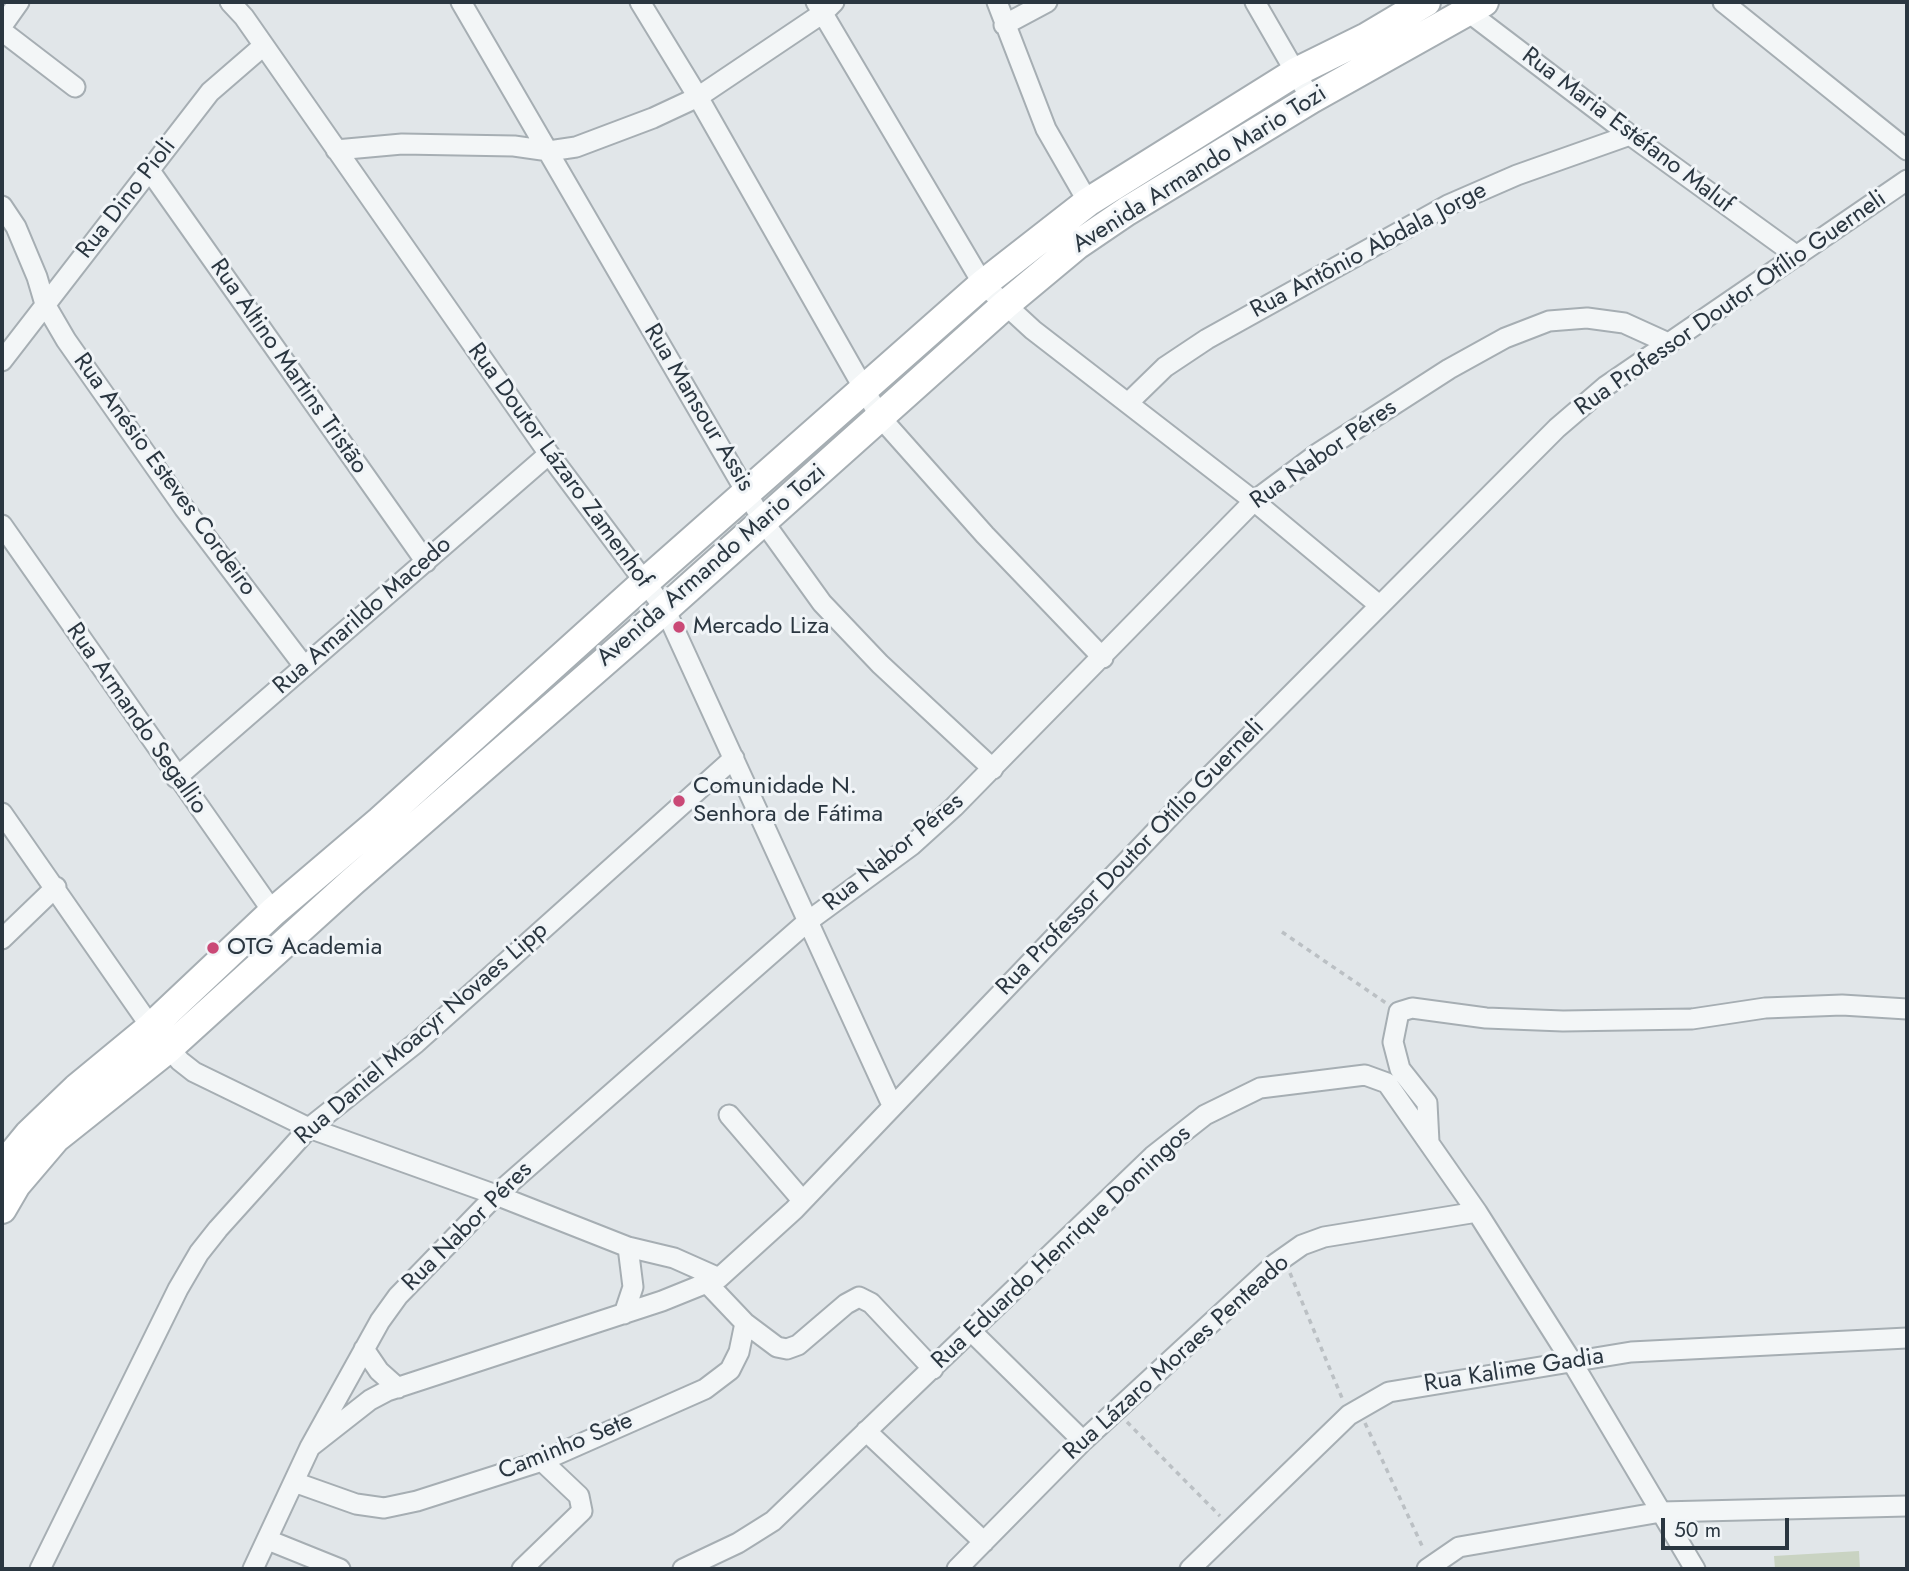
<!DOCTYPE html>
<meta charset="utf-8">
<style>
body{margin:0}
#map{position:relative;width:1909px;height:1571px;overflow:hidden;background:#e1e6e9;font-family:Jost,sans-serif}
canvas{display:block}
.frame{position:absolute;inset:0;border:4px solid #2a3640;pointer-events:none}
.scale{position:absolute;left:1661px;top:1518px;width:128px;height:32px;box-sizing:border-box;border:4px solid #2a3640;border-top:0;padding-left:9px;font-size:21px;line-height:24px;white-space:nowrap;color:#2a3640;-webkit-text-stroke:5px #f0f4f7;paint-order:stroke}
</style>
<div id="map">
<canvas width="1909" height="1571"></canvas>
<div class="frame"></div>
<div class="scale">50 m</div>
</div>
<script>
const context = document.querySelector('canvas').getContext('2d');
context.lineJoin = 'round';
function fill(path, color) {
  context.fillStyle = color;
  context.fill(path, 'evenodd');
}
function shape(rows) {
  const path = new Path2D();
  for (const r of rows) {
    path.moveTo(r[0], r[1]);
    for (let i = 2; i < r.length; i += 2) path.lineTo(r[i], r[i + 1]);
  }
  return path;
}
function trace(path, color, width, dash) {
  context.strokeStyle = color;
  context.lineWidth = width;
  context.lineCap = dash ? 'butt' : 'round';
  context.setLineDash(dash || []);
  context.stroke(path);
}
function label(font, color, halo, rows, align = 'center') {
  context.font = font + ' Jost,sans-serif';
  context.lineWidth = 6;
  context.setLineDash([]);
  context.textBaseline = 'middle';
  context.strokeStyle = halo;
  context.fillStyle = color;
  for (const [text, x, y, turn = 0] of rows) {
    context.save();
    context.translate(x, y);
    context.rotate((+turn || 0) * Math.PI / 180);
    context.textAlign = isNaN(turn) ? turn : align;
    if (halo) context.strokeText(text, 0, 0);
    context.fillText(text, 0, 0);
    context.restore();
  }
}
const green = shape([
 [1859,1551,1860,1569,1775,1569,1774,1556]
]);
const path = shape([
 [1282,932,1386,1003],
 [1290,1273,1342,1398],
 [1127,1422,1220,1516],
 [1365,1423,1424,1550]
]);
const street = shape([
 [230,2,244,17,549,454,665,609,892,1105],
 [461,2,763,521,822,603,880,664,993,769],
 [640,2,698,97,880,417,985,535,1103,658],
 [816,2,983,284,1033,330,1254,501,1379,605],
 [997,2,1046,129,1088,202],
 [1255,2,1311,99],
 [1723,2,1907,150],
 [1463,4,1467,11,1630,135,1797,256],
 [1004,25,1047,2],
 [2,26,19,2],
 [2,31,75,87],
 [336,150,402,144,514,146,549,151,576,147,653,118,698,97,823,13,834,2],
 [150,171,426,562],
 [2,206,16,227,37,277,45,304,66,340,184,508,304,666],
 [2,361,210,92,262,47],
 [1128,403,1165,367,1207,339,1448,205,1517,175,1630,135],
 [2,525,273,912],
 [176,778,549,454],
 [2,813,151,1027,180,1061,194,1072,309,1128,496,1195,628,1247,674,1258,719,1278],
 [2,939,56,887],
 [729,1115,802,1200],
 [1429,1142,1427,1103,1400,1069,1393,1042,1399,1012,1412,1008,1486,1018,1563,1021,1692,1019,1765,1008,1842,1005,1907,1009],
 [624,1314,633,1287,628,1247],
 [745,1323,777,1347,787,1349,798,1345,846,1304,859,1297,871,1303,933,1369],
 [972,1332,1083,1441],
 [364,1349,379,1371,398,1388],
 [866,1431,984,1542],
 [310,1447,370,1400,387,1391,662,1301,719,1278,794,1210,1180,806,1557,428,1606,386,1907,180],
 [294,1482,356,1504,384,1508,417,1501,542,1461,705,1389,730,1370,739,1352,745,1323,707,1283],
 [268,1540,340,1569],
 [40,1569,178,1289,199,1253,218,1229,309,1128,416,1043,734,758],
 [253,1569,310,1447,380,1321,398,1296,496,1195,807,922,912,845,954,807,1254,501,1317,454,1449,369,1505,338,1549,321,1587,318,1624,323,1668,343],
 [522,1569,582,1511,579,1496,542,1461],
 [683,1569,738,1543,773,1521,1153,1156,1205,1115,1260,1088,1365,1075,1387,1083,1477,1212,1572,1362,1695,1569],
 [957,1569,1083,1441,1275,1264,1302,1245,1324,1237,1477,1212],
 [1190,1569,1349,1415,1389,1392,1631,1352,1907,1338],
 [1427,1569,1459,1547,1661,1512,1907,1506]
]);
const secondary = shape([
 [2,1167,29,1134,77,1088,151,1027,273,912,380,821,643,584,983,284,1088,202,1296,72,1367,37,1426,2],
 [2,1209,16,1185,56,1138,169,1048,352,882,665,609,1005,305,1077,245,1127,211,1311,99,1484,2]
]);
const markers = [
 [679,627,7,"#ca4976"],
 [679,801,7,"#ca4976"],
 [213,948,7,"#ca4976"]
];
const streetNames = [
 ["Rua Maria Estéfano Maluf",1627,131,37],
 ["Avenida Armando Mario Tozi",1200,170,-32],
 ["Rua Dino Pioli",127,199,-52],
 ["Rua Antônio Abdala Jorge",1369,251,-28],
 ["Rua Professor Doutor Otílio Guerneli",1731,304,-35],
 ["Rua Altino Martins Tristão",288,367,55],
 ["Rua Mansour Assis",698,408,59],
 ["Rua Nabor Péres",1324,455,-35],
 ["Rua Doutor Lázaro Zamenhof",559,466,54],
 ["Rua Anésio Esteves Cordeiro",164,475,54],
 ["Avenida Armando Mario Tozi",712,566,-41],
 ["Rua Amarildo Macedo",363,616,-41],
 ["Rua Armando Segallio",136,719,55],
 ["Rua Nabor Péres",894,853,-39],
 ["Rua Professor Doutor Otílio Guerneli",1131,858,-46],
 ["Rua Daniel Moacyr Novaes Lipp",422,1034,-41],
 ["Rua Nabor Péres",468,1227,-45],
 ["Rua Eduardo Henrique Domingos",1062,1248,-43],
 ["Rua Lázaro Moraes Penteado",1177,1358,-42],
 ["Rua Kalime Gadia",1514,1371,-9],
 ["Caminho Sete",566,1447,-22]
];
const poiNames = [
 ["Mercado Liza",693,627],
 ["Comunidade N.",693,787],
 ["Senhora de Fátima",693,815],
 ["OTG Academia",227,948]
];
fill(green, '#c9d3c2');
trace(street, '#a6aeb3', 23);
trace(secondary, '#a6aeb3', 32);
trace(path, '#bbc0c4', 3.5, [5, 5]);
trace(street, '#f3f6f7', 19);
trace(secondary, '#fff', 28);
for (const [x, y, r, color] of markers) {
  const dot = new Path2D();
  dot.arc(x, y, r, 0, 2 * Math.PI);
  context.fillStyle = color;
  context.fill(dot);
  trace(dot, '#f0f4f7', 2.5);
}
label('24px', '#2a3640', '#f0f4f7', streetNames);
label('24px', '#2a3640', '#f0f4f7', poiNames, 'left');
</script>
